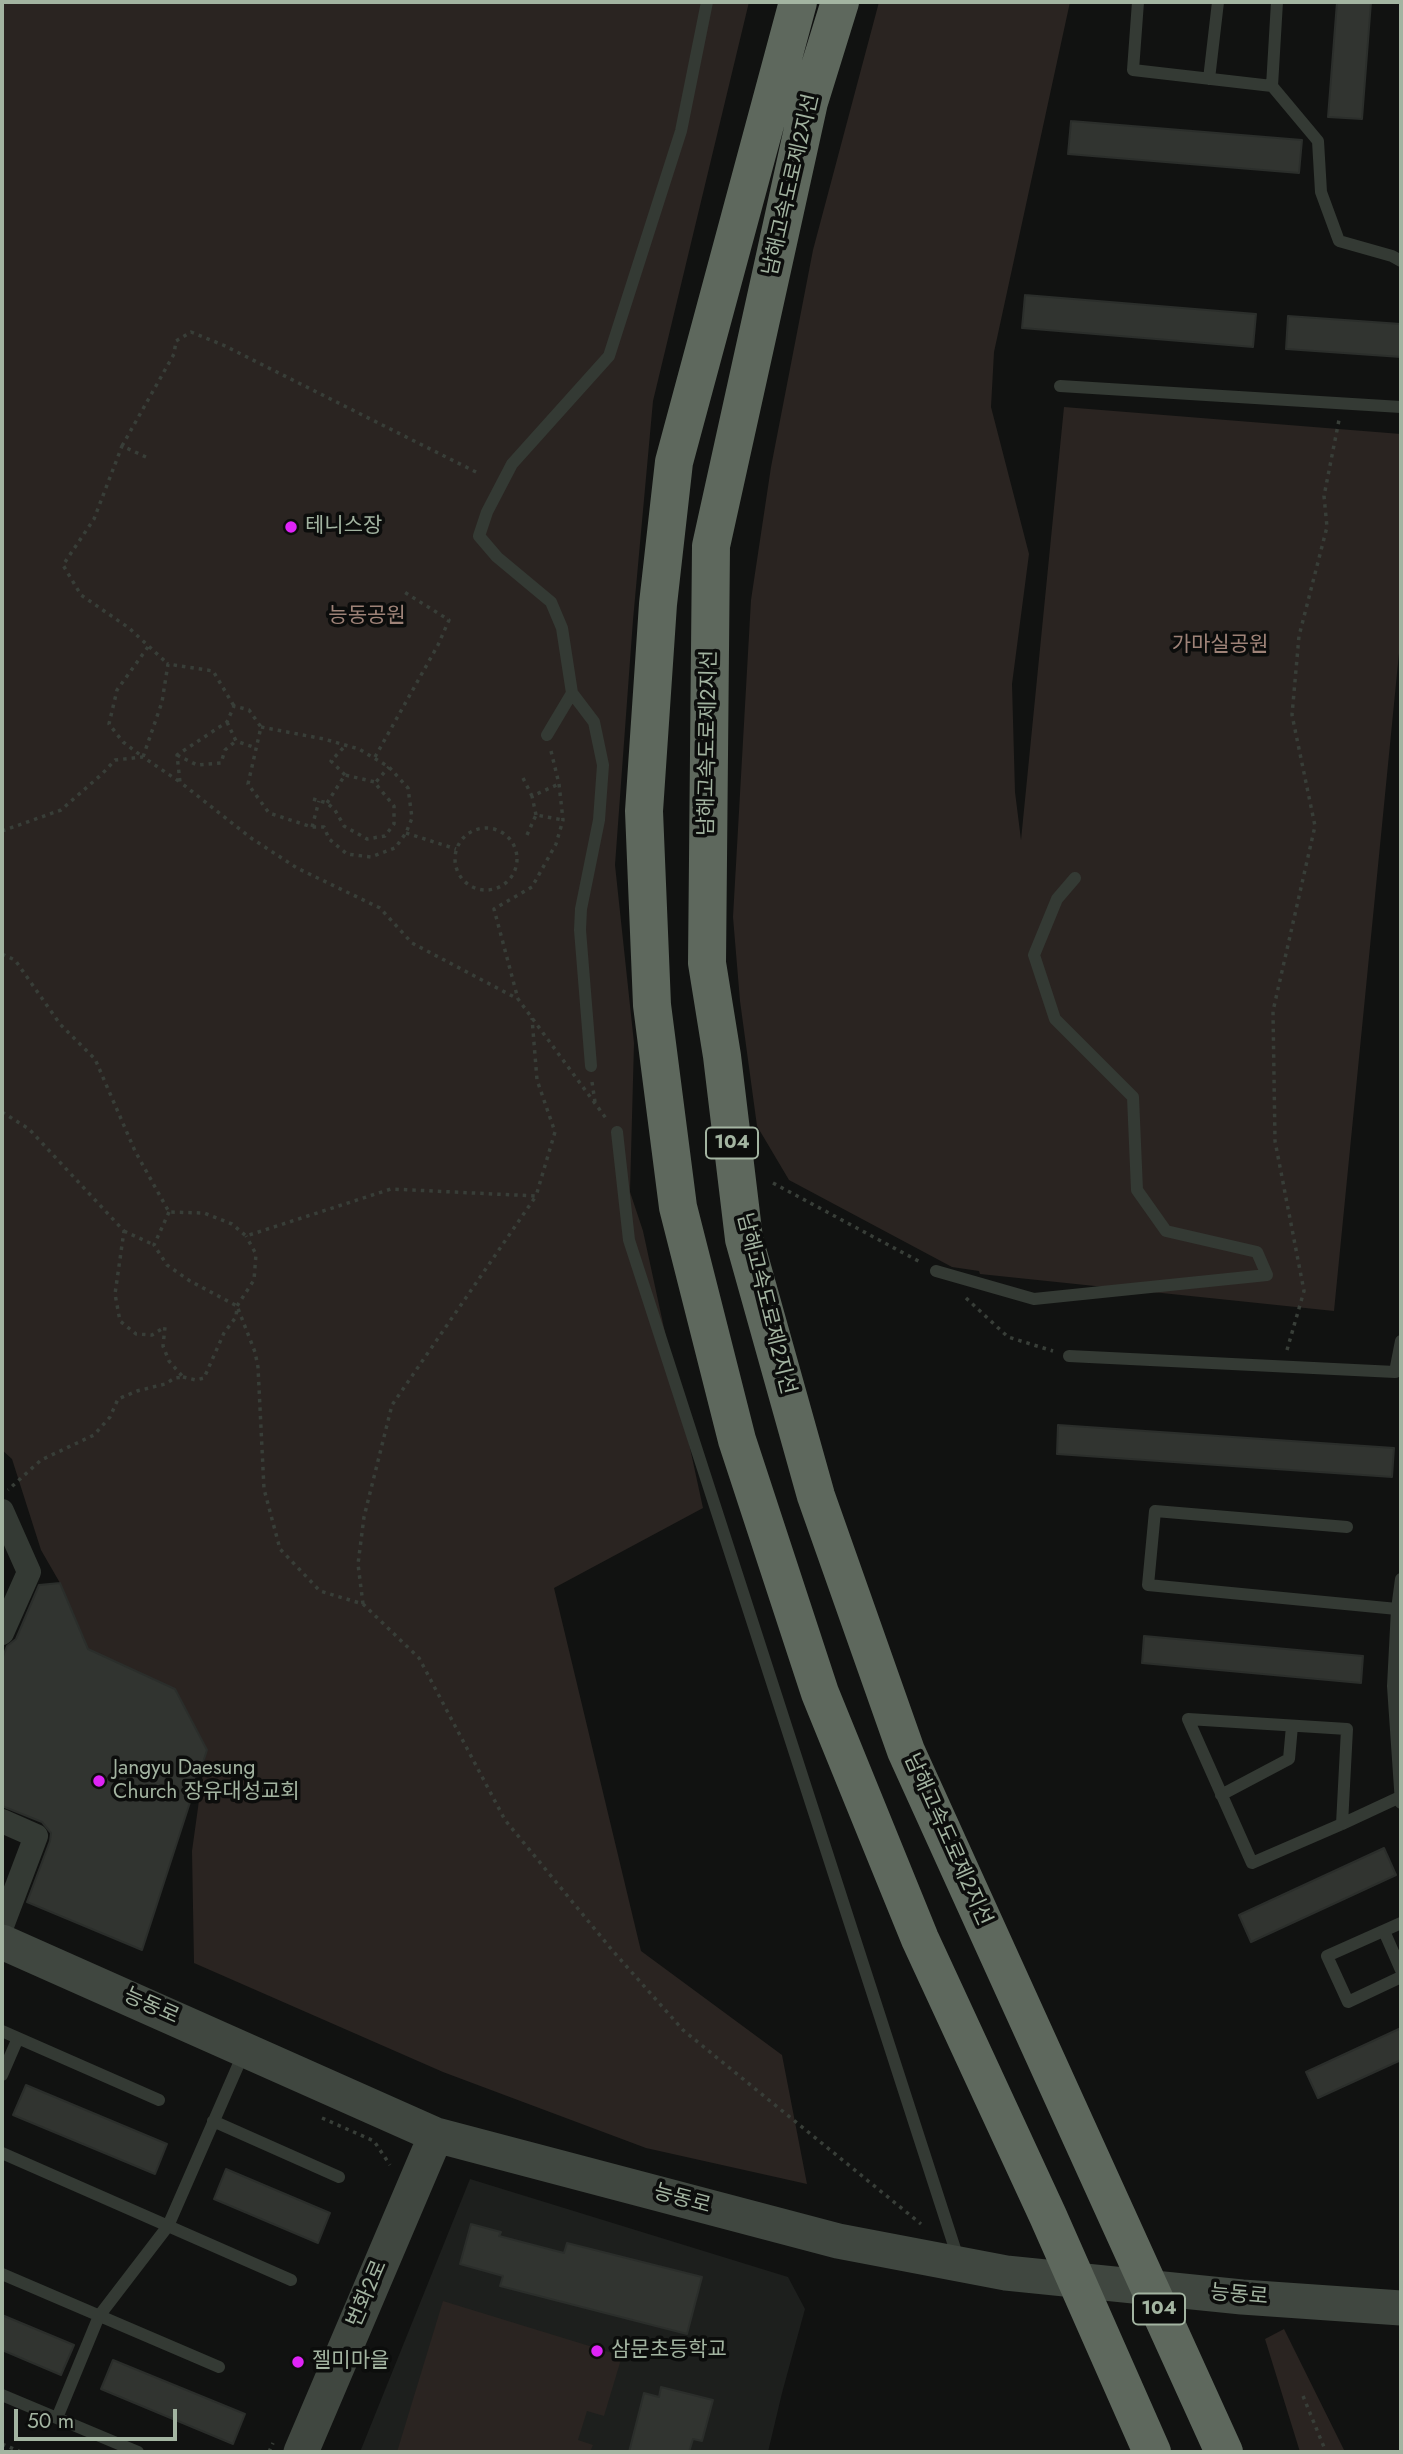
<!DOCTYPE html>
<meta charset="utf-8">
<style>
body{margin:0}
#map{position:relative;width:1403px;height:2454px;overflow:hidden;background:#111211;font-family:Jost,sans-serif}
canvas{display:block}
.frame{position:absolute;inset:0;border:4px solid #a3b4a1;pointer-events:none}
.scale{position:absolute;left:14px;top:2409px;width:163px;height:32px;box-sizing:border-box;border:4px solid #a3b4a1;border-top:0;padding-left:9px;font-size:21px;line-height:24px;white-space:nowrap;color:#a3b4a1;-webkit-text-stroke:5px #0c0d0c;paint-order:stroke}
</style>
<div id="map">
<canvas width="1403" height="2454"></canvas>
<div class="frame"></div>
<div class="scale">50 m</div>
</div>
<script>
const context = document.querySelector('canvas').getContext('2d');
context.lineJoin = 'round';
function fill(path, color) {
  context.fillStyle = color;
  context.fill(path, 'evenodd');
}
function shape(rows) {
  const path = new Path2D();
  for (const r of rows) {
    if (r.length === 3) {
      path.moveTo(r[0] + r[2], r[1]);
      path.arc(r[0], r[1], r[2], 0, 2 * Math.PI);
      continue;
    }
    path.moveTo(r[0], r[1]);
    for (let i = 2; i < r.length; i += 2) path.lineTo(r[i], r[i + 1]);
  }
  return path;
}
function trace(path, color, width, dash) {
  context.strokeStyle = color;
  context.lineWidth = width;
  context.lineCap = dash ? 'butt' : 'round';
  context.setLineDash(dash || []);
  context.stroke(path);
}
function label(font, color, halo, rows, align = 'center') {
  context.font = font + ' Jost,"Noto Sans KR",sans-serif';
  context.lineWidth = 7;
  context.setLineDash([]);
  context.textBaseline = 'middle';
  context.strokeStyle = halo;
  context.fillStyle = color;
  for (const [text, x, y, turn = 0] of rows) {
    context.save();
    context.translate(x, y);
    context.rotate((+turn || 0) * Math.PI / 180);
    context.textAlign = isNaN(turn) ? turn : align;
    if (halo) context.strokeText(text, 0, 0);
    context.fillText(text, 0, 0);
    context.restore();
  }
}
const built = shape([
 [470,2179,788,2277,805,2309,782,2393,768,2452,360,2452]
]);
const green = shape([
 [2,2,749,2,653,401,633,620,615,865,634,1043,630,1192,643,1231,703,1508,554,1588,641,1951,782,2055,807,2184,646,2148,443,2072,194,1963,192,1851,206,1750,175,1689,88,1649,60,1583,41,1550,12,1459,2,1450],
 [879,2,1070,2,994,352,991,407,1029,554,1012,684,1015,792,1021,840,1064,407,1401,434,1401,633,1334,1311,980,1274,979,1271,952,1267,789,1180,757,1126,740,1001,733,917,751,600,771,467,813,250],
 [443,2301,622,2356,604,2416,587,2411,578,2440,593,2445,590,2452,397,2452],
 [1284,2329,1345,2452,1300,2452,1265,2339]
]);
const building = shape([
 [1337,2,1371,2,1362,119,1328,117,1337,2],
 [1071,121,1302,140,1299,173,1068,154,1071,121],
 [1025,295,1256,314,1253,347,1022,328,1025,295],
 [1288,316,1401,324,1401,357,1286,349,1288,316],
 [1058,1425,1394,1448,1392,1477,1057,1454,1058,1425],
 [60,1583,88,1649,175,1689,207,1750,142,1950,27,1902,50,1841,51,1833,42,1822,2,1806,2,1659,7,1646,16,1639,39,1585,60,1583],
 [1144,1636,1363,1656,1361,1683,1142,1663,1144,1636],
 [1384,1848,1396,1875,1251,1942,1239,1915,1384,1848],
 [1401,2028,1401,2060,1318,2098,1306,2072,1401,2028],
 [26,2085,167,2144,155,2174,13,2115,26,2085],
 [226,2169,330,2213,318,2243,214,2199,226,2169],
 [471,2224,501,2232,499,2236,564,2253,567,2243,702,2277,687,2334,500,2286,503,2276,460,2264,471,2224],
 [2,2315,74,2345,61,2375,2,2350,2,2315],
 [113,2360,245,2414,233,2444,101,2389,113,2360],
 [661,2387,713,2400,702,2441,693,2439,689,2452,629,2452,644,2393,659,2397,661,2387]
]);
const path = shape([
 [122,446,174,354,176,341,191,332,223,345,478,473],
 [146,457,122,446,94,519,63,565,81,595,129,628,168,664],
 [148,647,117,690,109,724,123,742,143,757,162,702,168,664,213,671,234,706],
 [227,722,236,741,256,748],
 [261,727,324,739,359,749,389,767,408,788,412,818,406,833,395,848,371,857,347,854,329,839,324,827,312,827,269,813,248,784,261,727,249,710,234,706,227,722,177,755,180,782,251,838,297,868,380,908,412,943,518,999],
 [551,751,559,784,563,820,556,844,532,887,494,909,518,999,608,1121],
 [177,755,197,765,221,763,225,750,236,741],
 [375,757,438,645,449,620,401,590],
 [345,775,331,761,345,746],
 [523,778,532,796],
 [313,799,327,803,335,810,344,826,367,839,385,836,394,824,394,806,375,783,389,767],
 [327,803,345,775,375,782],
 [536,815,532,796,559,784],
 [312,827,319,801],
 [486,859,31],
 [2,831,61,810,102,774,115,760,143,757,180,782],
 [406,833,456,849],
 [527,835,536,815,563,820],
 [2,954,15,960,60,1024,95,1059,135,1151,169,1212,204,1213,232,1224,246,1236,391,1189,536,1196,555,1132,537,1080,532,1018],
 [592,1082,595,1102],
 [2,1112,29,1129,124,1231,115,1294,120,1321,136,1334,152,1335,165,1327,163,1346,169,1361,183,1377,175,1378,165,1384,137,1391,118,1399,110,1417,94,1435,41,1460,8,1490],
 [773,1183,922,1263],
 [169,1212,154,1245,167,1265,190,1281,237,1306,255,1352,258,1367,264,1489,280,1549,320,1591,363,1604,419,1658,505,1820,612,1950,683,2030,921,2224],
 [124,1231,154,1245],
 [966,1298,1008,1337,1053,1351],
 [1287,1350,1304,1291,1275,1141,1273,1011,1315,826,1292,715,1299,636,1327,527,1324,496,1339,420],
 [183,1377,196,1380,204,1378,224,1333,236,1317,237,1306,254,1280,256,1254,246,1236],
 [363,1604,358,1564,364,1517,392,1405,536,1196],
 [322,2118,374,2141,390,2165],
 [1303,2396,1326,2452],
 [2,2444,21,2452],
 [269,2452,273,2443]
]);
const lane = shape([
 [1138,2,1133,70,1272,86,1318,141,1321,192,1339,241,1392,256,1401,261],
 [1209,79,1218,2],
 [1272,86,1277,2],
 [1060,386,1401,407],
 [572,693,562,628,551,602,497,557,479,536,487,512,512,464,609,356,681,131,707,2],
 [547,735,572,693,594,722,603,765,599,820,581,909,580,930,591,1066],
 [617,1132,629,1240,958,2258],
 [936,1271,1034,1299,1267,1275,1257,1252,1166,1231,1137,1190,1133,1097,1055,1019,1034,955,1057,899,1075,878],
 [1069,1356,1395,1372,1401,1341],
 [1347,1527,1155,1511,1148,1585,1397,1609],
 [1401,1579,1397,1609,1393,1686,1401,1803],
 [1221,1795,1289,1759,1292,1726],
 [1342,1824,1347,1729,1188,1719,1252,1863,1342,1824,1400,1797],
 [1401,1923,1327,1956,1348,2002,1401,1977],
 [1384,1931,1401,1970],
 [2,2031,159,2100],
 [2,2075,18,2038],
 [213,2121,339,2177],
 [2,2153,291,2280],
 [2,2274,219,2367],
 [2,2395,138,2452],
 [57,2418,99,2316,168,2226,244,2052]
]);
const street = shape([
 [2,1511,29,1572,2,1633],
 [2,1821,36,1836,2,1926]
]);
const secondary = shape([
 [2,1942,436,2135,838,2241,1006,2273,1242,2297,1401,2308],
 [301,2452,436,2135]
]);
const highway = shape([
 [798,2,674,462,658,604,644,811,652,1005,678,1207,737,1440,820,1693,920,1939,1048,2216,1152,2452],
 [840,2,809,102,711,546,707,963,722,1056,744,1239,816,1496,906,1751,1224,2452]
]);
const markers = [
 [291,527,7,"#df24f7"],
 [99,1781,7,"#df24f7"],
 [597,2351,7,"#df24f7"],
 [298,2362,7,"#df24f7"]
];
const shields = [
 [732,1143,52],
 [1159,2309,52]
];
const shieldNames = [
 ["104",732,1143],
 ["104",1159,2309]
];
const streetNames = [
 ["남해고속도로제2지선",792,185,-77],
 ["남해고속도로제2지선",709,743,-89],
 ["남해고속도로제2지선",765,1304,76],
 ["남해고속도로제2지선",947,1840,66],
 ["능동로",151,2007,24],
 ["능동로",682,2200,15],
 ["번화2로",368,2294,-67],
 ["능동로",1239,2296,5]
];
const poiNames = [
 ["테니스장",305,527],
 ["Jangyu Daesung",113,1769],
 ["Church 장유대성교회",113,1793],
 ["삼문초등학교",611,2351],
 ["젤미마을",312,2362]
];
const parkNames = [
 ["능동공원",367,617],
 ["가마실공원",1220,646]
];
fill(built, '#1d1f1d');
fill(green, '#2a2421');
fill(building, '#313430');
trace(building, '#2b2e2b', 2);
trace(path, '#383e38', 3.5, [3.5, 5]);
trace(lane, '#343a34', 12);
trace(street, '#343a34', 24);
trace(secondary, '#404740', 35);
trace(highway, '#5e685d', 38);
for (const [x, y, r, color] of markers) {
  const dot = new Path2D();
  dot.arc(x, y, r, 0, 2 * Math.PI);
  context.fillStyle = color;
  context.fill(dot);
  trace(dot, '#0c0d0c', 2.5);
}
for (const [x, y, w] of shields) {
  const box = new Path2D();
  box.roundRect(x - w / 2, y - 15.5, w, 31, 5);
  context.fillStyle = '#0c0d0c';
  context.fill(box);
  trace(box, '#a3b4a1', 2);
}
label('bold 19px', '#a3b4a1', null, shieldNames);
label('21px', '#a3b4a1', '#0c0d0c', streetNames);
label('21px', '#a3b4a1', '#0c0d0c', poiNames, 'left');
label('21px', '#9f8378', '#0c0d0c', parkNames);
</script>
